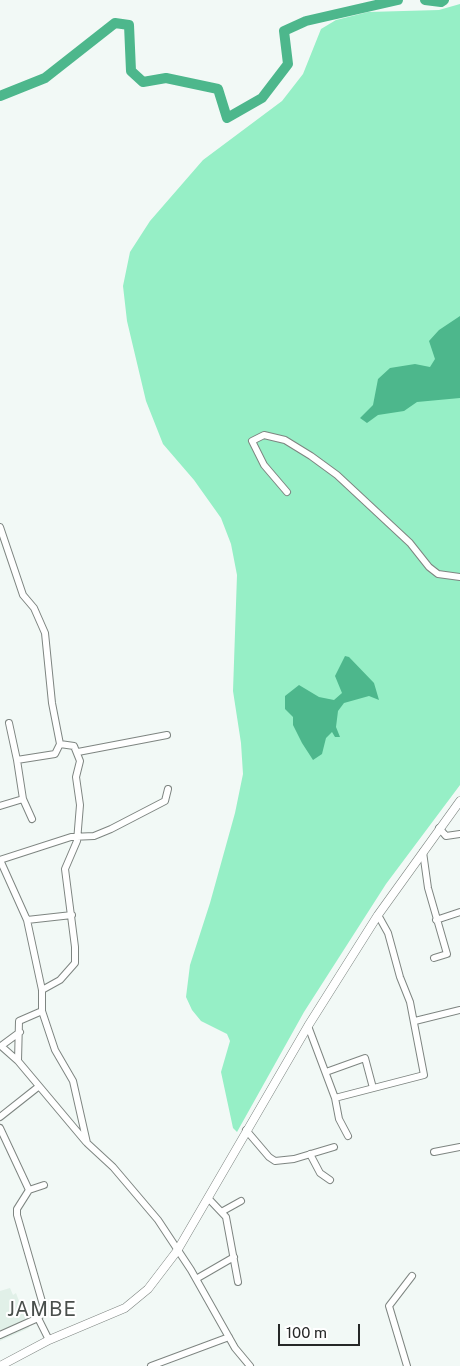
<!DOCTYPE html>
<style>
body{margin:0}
#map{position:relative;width:460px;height:1366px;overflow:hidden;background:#f2f9f6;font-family:"Public Sans",sans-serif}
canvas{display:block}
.scale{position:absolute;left:278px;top:1324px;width:82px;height:22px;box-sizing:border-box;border:2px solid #262827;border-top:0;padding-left:6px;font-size:15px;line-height:18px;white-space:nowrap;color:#262827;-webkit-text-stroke:4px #fff;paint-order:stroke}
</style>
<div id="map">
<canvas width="460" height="1366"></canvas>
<div class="scale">100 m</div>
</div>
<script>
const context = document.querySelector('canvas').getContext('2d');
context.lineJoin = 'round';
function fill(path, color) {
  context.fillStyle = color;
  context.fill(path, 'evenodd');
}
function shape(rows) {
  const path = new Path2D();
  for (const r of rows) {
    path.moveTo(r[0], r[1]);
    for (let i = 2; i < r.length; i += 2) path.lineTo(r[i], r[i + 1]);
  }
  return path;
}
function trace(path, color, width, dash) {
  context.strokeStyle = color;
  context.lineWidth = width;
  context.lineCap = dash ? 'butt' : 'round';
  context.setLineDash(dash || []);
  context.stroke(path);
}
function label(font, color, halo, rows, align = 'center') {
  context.font = font + ' "Public Sans",sans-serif';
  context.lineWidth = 4;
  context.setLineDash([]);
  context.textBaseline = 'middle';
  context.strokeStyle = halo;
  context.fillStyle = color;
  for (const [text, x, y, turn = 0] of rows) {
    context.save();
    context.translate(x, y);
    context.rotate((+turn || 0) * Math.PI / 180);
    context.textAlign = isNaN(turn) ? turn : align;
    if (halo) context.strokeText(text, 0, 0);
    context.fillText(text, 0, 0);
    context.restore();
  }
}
const built = shape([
 [10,1288,13,1295,16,1293,29,1328,0,1341,0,1291]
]);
const green = shape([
 [460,4,460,785,386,884,304,1012,237,1132,233,1128,221,1072,230,1041,227,1034,201,1021,192,1010,186,997,190,965,210,903,235,813,243,774,241,743,233,691,237,575,231,544,221,518,194,480,163,444,146,401,127,321,123,286,130,252,150,221,203,160,282,101,303,74,321,29,336,20,368,12,439,10]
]);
const water = shape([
 [460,316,460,398,417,402,404,411,378,415,367,423,360,418,373,405,378,379,390,368,415,364,430,367,435,359,429,341,439,330],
 [345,656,349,657,374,683,379,700,369,696,344,703,338,711,336,727,340,737,335,737,332,732,326,738,322,754,313,760,302,743,293,725,293,717,285,709,285,696,299,685,319,697,334,700,342,693,335,676]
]);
const river = shape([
 [425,0,441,2,444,0],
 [0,96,45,78,115,23,129,25,131,71,143,82,166,78,218,89,227,118,262,98,288,64,284,31,306,21,398,0]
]);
const minor = shape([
 [287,492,264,465,252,441,264,435,285,440,311,456,337,475,410,543,429,567,438,574,460,577],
 [0,527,23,595,34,608,45,633,52,703,60,744,55,754,17,760,23,799,32,819],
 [9,723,17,760],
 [78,752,167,735],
 [0,806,23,799],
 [439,828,446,836,460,834],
 [423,852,428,888,447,954,434,958],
 [0,860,27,920,42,990,42,1011,55,1050,73,1081,87,1143,113,1167,158,1220,191,1270,235,1348,250,1366],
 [0,860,71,837,94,836,111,829,165,801,168,789],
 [27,920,72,915],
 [436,920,460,912],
 [42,990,60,980,75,963,75,947,65,869,77,841,80,805,76,777,80,761,74,746,60,744],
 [42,1011,19,1021,18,1061,86,1142],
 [415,1021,460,1010],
 [308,1026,335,1098,424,1075,410,1002,400,977,388,933,378,915],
 [18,1061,1,1046,20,1032],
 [326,1072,365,1058,373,1088],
 [335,1098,339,1119,348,1136],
 [0,1117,38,1087],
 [0,1128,29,1190],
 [246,1130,269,1157,275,1161,294,1159,334,1147],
 [434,1152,460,1147],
 [310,1154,320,1173,330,1180],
 [44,1185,29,1190,17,1209,17,1215,43,1305,41,1315,38,1318,49,1340],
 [208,1198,226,1217,238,1282],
 [223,1211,241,1201],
 [196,1279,234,1257],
 [0,1335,38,1318],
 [151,1366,229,1337],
 [407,1366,389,1306,412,1276]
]);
const tertiary = shape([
 [0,1366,49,1340,125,1308,148,1289,177,1251,308,1026,378,915,460,801]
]);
const quarterNames = [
 ["JAMBE",42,1310]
];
fill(built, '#e1f0e8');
fill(green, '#96efc6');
fill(water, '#4db78c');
trace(river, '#4db78c', 10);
trace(minor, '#7e8581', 8);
trace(tertiary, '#7e8581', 9);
trace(minor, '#fff', 6);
trace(tertiary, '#fff', 8);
context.letterSpacing = '1px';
label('20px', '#4a4f4c', '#fff', quarterNames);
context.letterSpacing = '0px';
</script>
